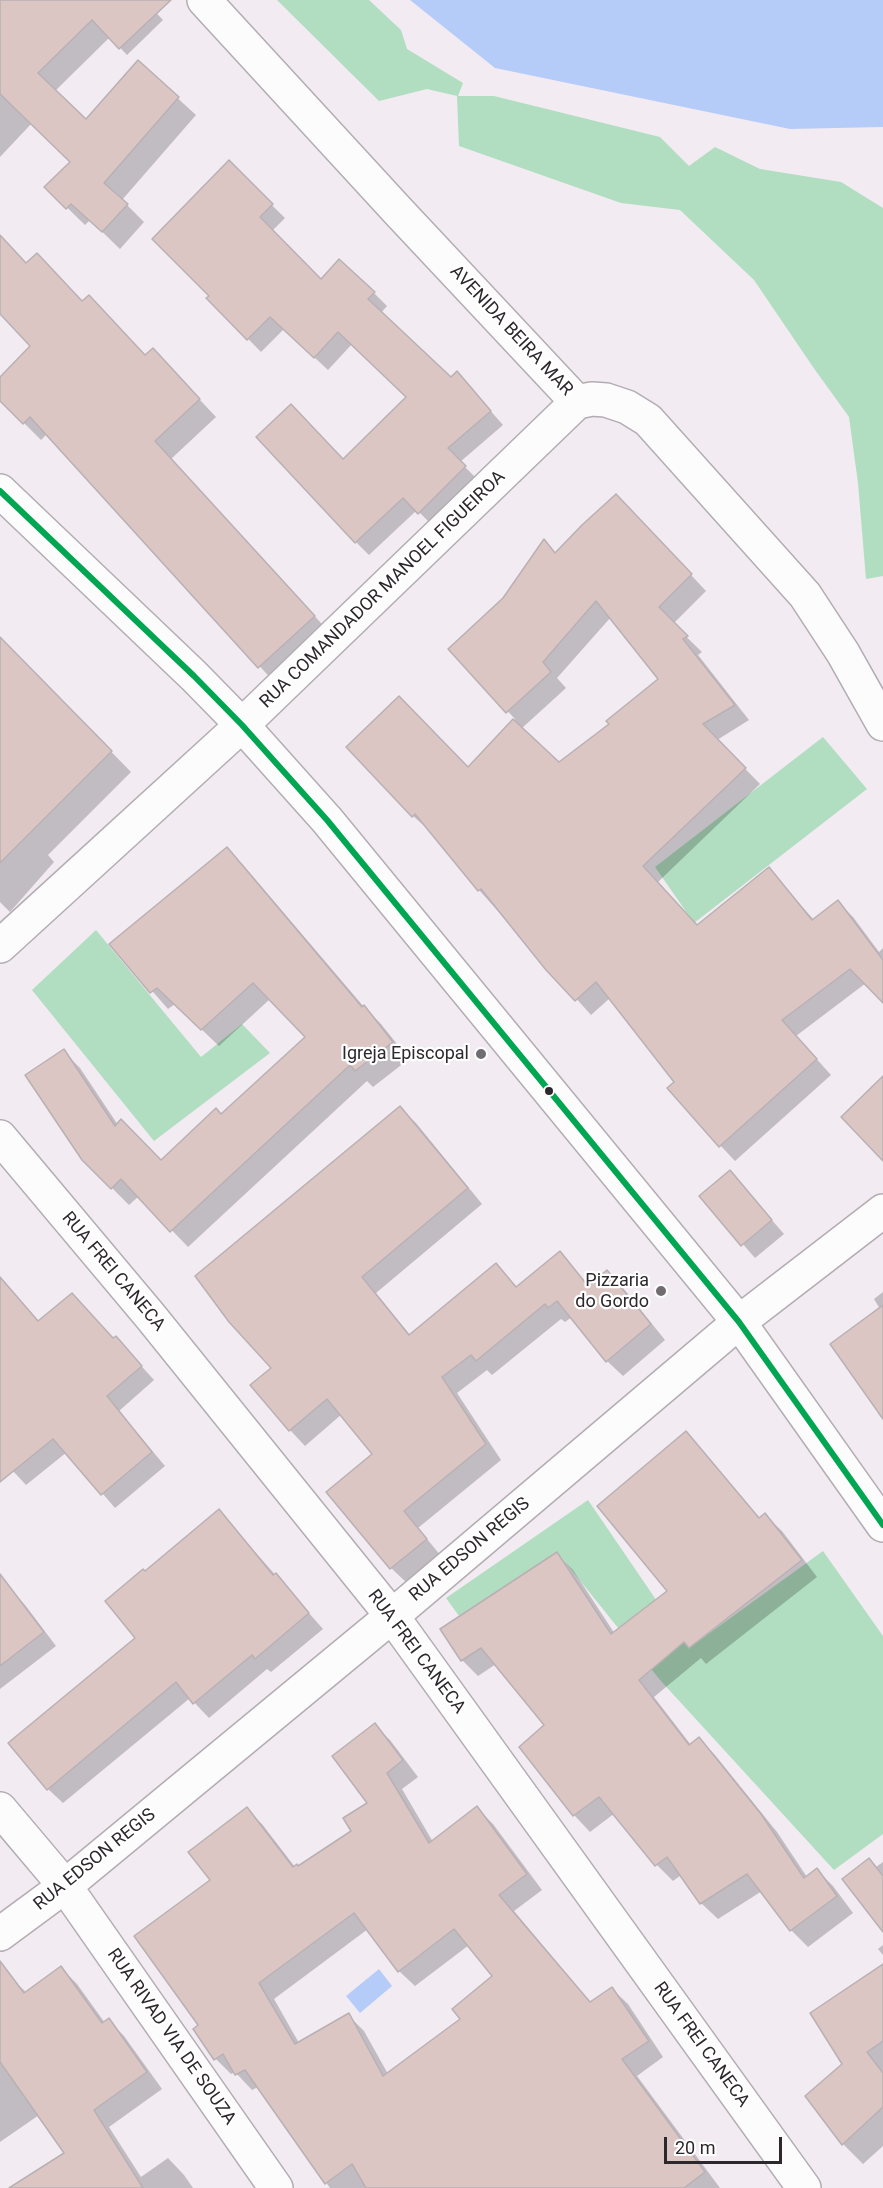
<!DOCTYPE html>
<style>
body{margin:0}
#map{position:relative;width:883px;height:2188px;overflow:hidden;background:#f2ebf2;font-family:Roboto,sans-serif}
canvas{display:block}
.scale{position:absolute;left:664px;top:2137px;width:118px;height:27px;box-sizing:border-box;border:3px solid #2c282c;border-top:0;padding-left:8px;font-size:18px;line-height:21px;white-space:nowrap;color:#2c282c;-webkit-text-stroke:4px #fff;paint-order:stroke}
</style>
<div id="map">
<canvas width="883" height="2188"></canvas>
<div class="scale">20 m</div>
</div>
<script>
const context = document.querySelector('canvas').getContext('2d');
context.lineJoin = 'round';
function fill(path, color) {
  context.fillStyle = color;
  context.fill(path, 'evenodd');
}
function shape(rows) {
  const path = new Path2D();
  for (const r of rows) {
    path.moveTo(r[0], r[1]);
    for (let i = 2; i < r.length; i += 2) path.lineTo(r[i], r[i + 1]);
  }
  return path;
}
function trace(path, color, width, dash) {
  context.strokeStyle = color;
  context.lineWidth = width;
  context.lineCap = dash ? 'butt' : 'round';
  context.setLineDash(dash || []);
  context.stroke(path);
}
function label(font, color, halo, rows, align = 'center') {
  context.font = font + ' Roboto,sans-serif';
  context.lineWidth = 4.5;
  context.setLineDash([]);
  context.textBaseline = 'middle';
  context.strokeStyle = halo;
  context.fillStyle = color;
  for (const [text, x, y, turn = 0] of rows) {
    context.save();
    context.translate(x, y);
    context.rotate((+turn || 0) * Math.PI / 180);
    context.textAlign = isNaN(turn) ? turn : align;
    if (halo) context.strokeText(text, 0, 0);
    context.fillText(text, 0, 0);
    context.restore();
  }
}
const forest = shape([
 [277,0,369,0,401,30,407,49,463,83,458,96,494,96,660,137,689,166,715,147,760,169,841,182,883,208,883,576,866,579,858,483,849,417,813,367,754,280,680,210,621,203,459,146,457,96,427,89,379,101],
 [823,737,867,789,694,923,655,867],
 [96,930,201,1057,242,1024,270,1053,154,1141,32,990],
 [588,1500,689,1648,823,1551,883,1636,883,1834,834,1870,660,1680,557,1552,459,1616,446,1598]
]);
const water = shape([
 [410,0,883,0,883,127,790,129,495,68],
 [379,1969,392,1986,360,2013,346,1996]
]);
const shadow = shape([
 [0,0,144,0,163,20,127,55,110,37,54,92,86,122,138,62,196,115,122,200,144,222,120,249,90,220,85,225,46,187,72,162,32,123,0,157],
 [229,163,285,218,272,231,321,281,374,293,387,306,381,313,451,379,457,373,503,425,460,462,478,480,433,526,417,510,369,555,356,542,344,461,408,397,352,344,328,370,284,329,261,352,208,298,211,296],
 [0,236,27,264,83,303,146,357,170,368,216,417,171,459,331,634,276,684,47,434,41,440,0,399,0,379,32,346,0,311],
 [631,511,706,591,673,624,702,652,698,655,749,720,717,740,760,784,658,882,698,927,769,869,814,920,838,902,853,917,879,952,883,948,883,1001,866,983,796,1036,831,1075,735,1161,720,1145,676,1082,610,998,591,1015,479,890,429,830,413,816,348,747,468,769,515,719,450,649,505,599,544,542,556,554],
 [611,617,660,680,611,724,559,764,521,729,566,688,557,678],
 [0,638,131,772,48,855,54,862,10,912,0,902],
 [227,849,244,866,364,1007,381,1024,409,1059,373,1087,367,1081,188,1247,139,1196,129,1205,83,1159,63,1051,80,1068,118,1125,162,1162,222,1116,307,1037,270,999,219,1046,175,1004,168,1009,111,944],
 [400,1108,416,1123,482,1204,376,1293,410,1335,496,1265,517,1287,560,1253,590,1287,607,1272,623,1288,665,1340,623,1376,607,1361,572,1317,565,1322,561,1319,492,1375,487,1370,457,1393,501,1460,418,1528,441,1556,407,1583,391,1568,329,1492,374,1454,342,1414,305,1446,290,1430,273,1368],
 [730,1172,784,1234,755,1258,701,1196],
 [883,1292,883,1420,878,1413,880,1309,874,1299],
 [0,1309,39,1322,113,1340,116,1338,154,1380,119,1411,165,1466,115,1508,67,1452,26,1485,0,1457],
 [686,1433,702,1450,760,1519,765,1515,782,1531,817,1577,706,1664,701,1658,654,1697,691,1745,699,1739,715,1755,777,1832,807,1877,817,1870,833,1886,853,1913,808,1947,791,1930,762,1891,718,1919,701,1903,681,1875,673,1881,657,1865,615,1813,590,1832,574,1815,521,1747,546,1725,496,1664,478,1676,462,1660,557,1554,573,1570,615,1634,669,1591],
 [219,1511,323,1629,271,1672,267,1669,209,1718,190,1698,63,1803,48,1789,137,1638,145,1573],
 [12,1592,25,1605,56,1646,0,1689,0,1601],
 [374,1725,390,1740,418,1777,402,1789,433,1842,477,1808,493,1824,542,1890,514,1911,591,2003,612,1989,628,2004,663,2057,637,2076,720,2188,330,2188,258,2087,252,2090,235,2072,231,2074,216,2059,201,2025,212,1880,246,1809,262,1824,295,1867,298,1868,353,1832,370,1803],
 [368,1929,399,1971,415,1986,469,1945,495,1976,462,2019,388,2074,364,2031,348,2015,299,2043,274,1999],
 [869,1860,876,1867,883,1862,883,1930],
 [883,1945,883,1955,878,1949],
 [883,1965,883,2146,863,2164,843,2144,844,2064],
 [61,1968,77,1984,105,2023,108,2020,124,2036,162,2089,109,2127,141,2177,168,2158,184,2175,193,2188,12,2188,67,2154,39,2115,0,2142,0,1985,11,1978,27,1993]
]);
const building = shape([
 [0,0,171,0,119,49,92,20,38,73,86,119,138,60,179,97,104,183,128,204,102,232,71,204,66,209,44,187,70,162,0,94,0,0],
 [229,160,273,204,260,217,321,279,339,259,375,292,368,299,451,377,457,371,491,411,448,448,466,466,418,514,403,498,355,543,256,437,291,404,343,459,406,397,338,332,314,358,270,317,247,340,206,298,209,296,152,239,229,160],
 [0,235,26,263,37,253,82,301,89,295,145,355,153,348,200,399,155,441,315,616,258,668,30,417,23,424,0,401,0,377,30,346,0,314,0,235],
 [616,494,692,574,659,607,688,636,683,639,735,705,703,724,746,768,643,866,697,925,769,867,812,920,838,900,883,960,883,1003,850,969,782,1020,817,1059,719,1147,667,1088,674,1082,596,982,575,1001,546,970,481,889,478,891,415,814,412,817,346,747,399,696,468,767,513,719,559,762,609,724,606,721,658,679,596,601,543,662,551,672,506,713,448,649,503,598,544,539,555,553,582,525,616,494],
 [0,637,112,751,0,863,0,637],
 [227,847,362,1007,364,1005,393,1042,355,1071,350,1065,170,1232,121,1179,111,1189,82,1160,25,1075,64,1049,115,1126,121,1119,161,1160,216,1108,221,1114,305,1037,253,983,201,1030,157,988,150,993,109,944,227,847],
 [883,1076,883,1161,841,1117,883,1076],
 [400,1106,468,1188,362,1277,409,1335,496,1263,516,1287,560,1251,588,1286,607,1270,651,1324,606,1362,557,1301,548,1308,545,1304,476,1361,471,1355,442,1377,486,1444,404,1511,427,1539,390,1569,326,1492,372,1454,327,1399,289,1431,250,1385,271,1368,229,1322,195,1276,400,1106],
 [730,1170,772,1220,741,1246,699,1196,730,1170],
 [0,1277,38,1321,72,1293,113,1338,116,1336,142,1366,107,1396,152,1452,101,1495,53,1439,0,1482,0,1277],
 [883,1305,883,1419,830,1344,883,1305],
 [686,1431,759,1518,765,1513,802,1560,689,1648,684,1642,639,1680,689,1745,699,1737,761,1814,804,1878,817,1868,837,1896,790,1931,747,1874,700,1904,667,1857,655,1866,599,1797,573,1816,519,1747,544,1725,481,1648,461,1661,440,1629,557,1552,611,1634,667,1591,597,1506,686,1431],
 [219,1509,273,1575,276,1573,309,1613,255,1659,252,1655,193,1704,176,1682,47,1790,8,1743,135,1638,105,1601,143,1569,145,1571,219,1509],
 [0,1574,44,1632,0,1666,0,1574],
 [375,1723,403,1760,387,1773,429,1843,477,1806,527,1874,499,1895,590,2002,612,1987,649,2041,622,2059,705,2172,684,2188,366,2188,352,2164,325,2184,245,2070,235,2075,223,2054,214,2060,193,2029,198,2025,134,1936,210,1880,188,1852,247,1807,293,1867,297,1864,298,1866,351,1831,343,1818,367,1803,332,1756,375,1723],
 [354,1913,398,1972,454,1929,492,1976,452,2009,460,2019,383,2076,349,2013,295,2044,259,1983,354,1913],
 [869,1858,883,1876,883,1932,842,1879,869,1858],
 [0,1961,24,1993,61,1966,102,2023,109,2018,147,2072,94,2110,143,2188,9,2188,64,2153,0,2062,0,1961],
 [883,1964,883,2041,867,2052,883,2073,883,2107,842,2145,805,2096,842,2064,810,2013,883,1964]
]);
const minor = shape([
 [204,0,398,211,577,402],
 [577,402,592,399,606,400,627,407,648,420,805,595,843,653,883,724],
 [0,946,242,725,577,402],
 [0,1137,151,1317,392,1616,804,2188],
 [0,1809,65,1886,276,2188],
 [0,1934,65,1886,392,1616,739,1322,883,1211]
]);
const major = shape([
 [0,491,194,676,242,725,327,820,739,1322,883,1525]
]);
const bus1 = shape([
 [0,491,194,676,242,725,327,820,739,1322,883,1525]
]);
const markers = [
 [481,1054,6,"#716c71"],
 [549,1091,5,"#2c282c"],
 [661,1291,6,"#716c71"]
];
const streetNames = [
 ["AVENIDA BEIRA MAR",511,331,47],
 ["RUA COMANDADOR MANOEL FIGUEIROA",383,590,-44],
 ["RUA FREI CANECA",113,1272,50],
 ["RUA EDSON REGIS",470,1550,-40],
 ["RUA FREI CANECA",416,1652,53],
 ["RUA EDSON REGIS",95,1860,-39],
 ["RUA RIVAD VIA DE SOUZA",171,2037,55],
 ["RUA FREI CANECA",701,2045,54]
];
const poiNames = [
 ["Igreja Episcopal",469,1054],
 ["Pizzaria",649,1281],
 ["do Gordo",649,1302]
];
fill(forest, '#b1ddc0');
fill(water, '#b6ccf8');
fill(shadow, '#0003');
fill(building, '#dbc6c4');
trace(building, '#b8b1b3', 1.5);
trace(minor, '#b3adb3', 36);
trace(major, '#b3adb3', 36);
trace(minor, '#fdfcfd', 33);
trace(major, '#fdfcfd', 33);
trace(bus1, '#00a651', 6);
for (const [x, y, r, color] of markers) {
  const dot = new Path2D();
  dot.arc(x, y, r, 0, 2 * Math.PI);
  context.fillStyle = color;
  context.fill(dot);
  trace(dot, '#fff', 2);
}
label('18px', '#2c282c', '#fff', streetNames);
label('18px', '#2c282c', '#fff', poiNames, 'right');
</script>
